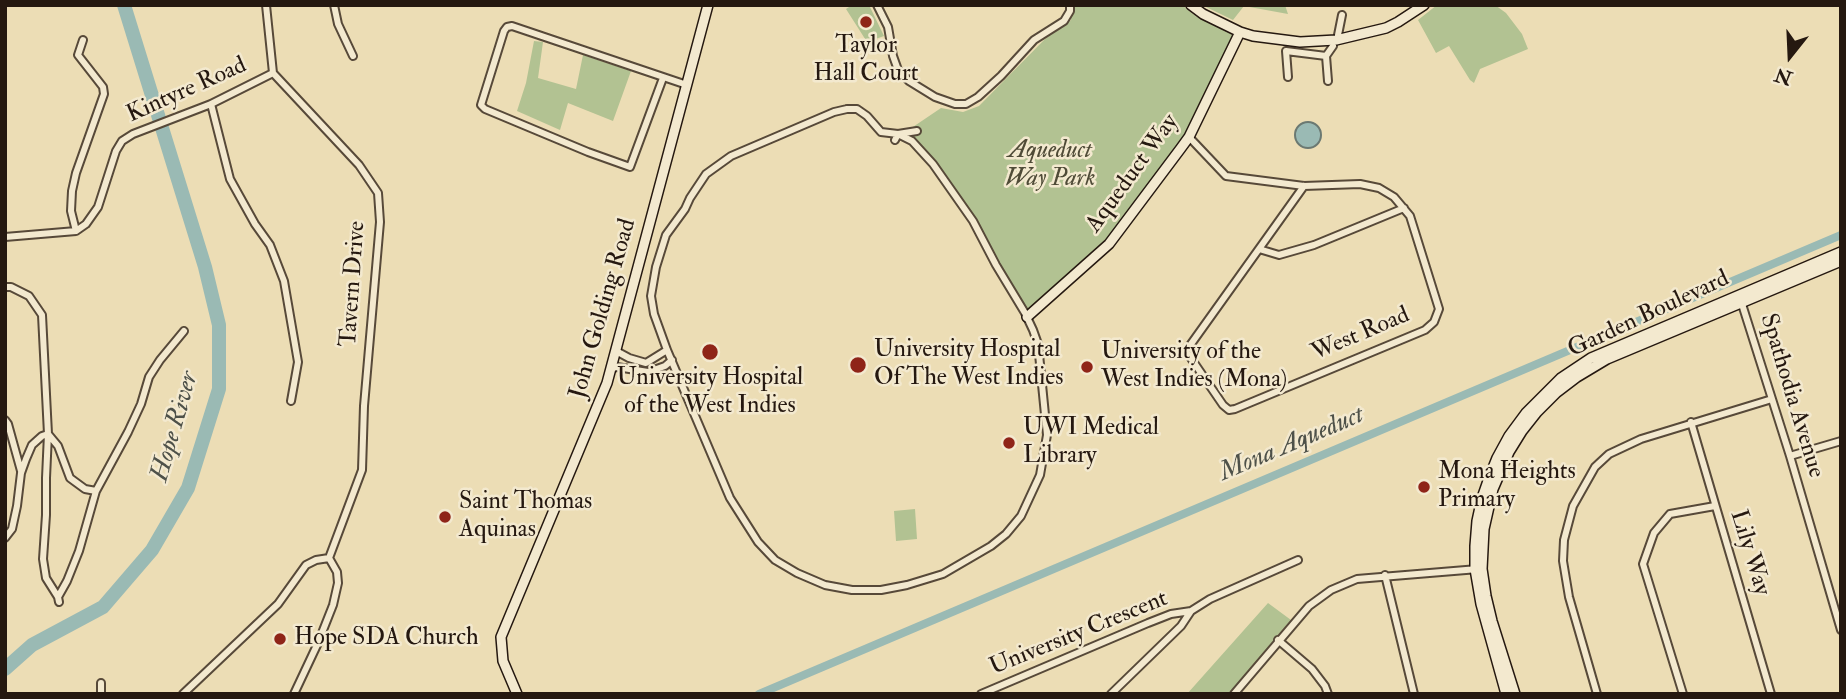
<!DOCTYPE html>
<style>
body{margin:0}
#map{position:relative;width:1846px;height:699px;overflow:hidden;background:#ecddb5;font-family:"IM FELL Double Pica",serif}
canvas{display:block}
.frame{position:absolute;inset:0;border:7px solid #251810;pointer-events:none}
.north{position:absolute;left:1755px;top:21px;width:70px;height:70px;-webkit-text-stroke:5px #f3e9cf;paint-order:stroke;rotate:198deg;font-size:19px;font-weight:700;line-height:28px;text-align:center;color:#251810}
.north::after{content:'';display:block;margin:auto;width:24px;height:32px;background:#251810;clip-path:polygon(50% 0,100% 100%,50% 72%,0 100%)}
</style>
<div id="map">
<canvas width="1846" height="699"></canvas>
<div class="frame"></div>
<div class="north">N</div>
</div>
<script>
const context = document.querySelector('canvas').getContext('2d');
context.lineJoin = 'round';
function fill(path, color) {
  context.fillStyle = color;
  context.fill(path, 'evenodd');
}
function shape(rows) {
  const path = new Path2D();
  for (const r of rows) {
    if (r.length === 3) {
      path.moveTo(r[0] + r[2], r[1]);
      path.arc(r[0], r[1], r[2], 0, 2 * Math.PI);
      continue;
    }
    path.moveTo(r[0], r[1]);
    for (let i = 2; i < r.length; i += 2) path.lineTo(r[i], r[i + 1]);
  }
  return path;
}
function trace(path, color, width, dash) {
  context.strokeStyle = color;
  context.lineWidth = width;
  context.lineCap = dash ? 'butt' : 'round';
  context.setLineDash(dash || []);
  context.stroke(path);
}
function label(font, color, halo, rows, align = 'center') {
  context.font = font + ' "IM FELL Double Pica",serif';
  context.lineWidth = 5;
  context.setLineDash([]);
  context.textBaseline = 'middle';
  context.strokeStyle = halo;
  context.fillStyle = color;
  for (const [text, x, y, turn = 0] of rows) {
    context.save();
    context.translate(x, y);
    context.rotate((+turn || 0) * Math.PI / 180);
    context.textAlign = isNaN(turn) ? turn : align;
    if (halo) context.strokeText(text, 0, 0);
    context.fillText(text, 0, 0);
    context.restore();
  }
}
const green = shape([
 [852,5,869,5,884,36,867,42,846,9],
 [1071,5,1182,5,1196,16,1235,34,1182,142,1107,242,1027,312,982,233,958,195,904,133,941,108,963,112,979,106,1045,39,1071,20],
 [1202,5,1285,5,1288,14,1244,6,1233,20],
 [1437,5,1495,5,1506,13,1522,34,1528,49,1480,69,1474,83,1470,80,1449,46,1436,53,1418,20],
 [534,41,543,42,538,78,576,89,583,55,631,71,613,121,568,103,560,130,517,111,526,83],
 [915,509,917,539,896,541,894,511],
 [1268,603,1291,620,1229,694,1187,694]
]);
const water = shape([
 [1308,135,13]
]);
const canal = shape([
 [759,694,1841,235]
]);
const river = shape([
 [5,669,32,645,103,607,152,550,188,488,219,389,219,325,205,267,124,5]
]);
const street = shape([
 [266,5,273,73,359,165,378,193,380,222,364,406,362,470,329,558],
 [334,5,338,24,353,56],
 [877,5,888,27,893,56,898,70,909,81,935,97,955,104,966,104,978,97,1001,76,1034,40,1064,21,1070,11,1070,5],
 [1338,35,1342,15],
 [1288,77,1286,51,1326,56],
 [663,78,630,167,588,152,485,109,481,105,504,31,507,27,512,26,687,85],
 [1328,81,1326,56,1333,46],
 [211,104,230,179,255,224,270,245,284,281,298,362,291,401],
 [847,109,857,109,867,116,881,132,898,134,912,141,933,164,973,221,996,265,1025,313,1033,330,1038,344,1047,435,1040,475,1021,516,1006,534,991,546,943,574,907,585,881,590,852,590,825,585,797,573,775,560,758,542,730,498,667,350,654,314,651,296,656,267,666,235,685,209,690,198,706,174,731,156,834,112,847,109],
 [1189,137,1226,176,1304,186,1360,184,1379,188,1394,197,1410,216,1439,309,1434,322,1425,330,1235,409,1229,410,1223,405,1186,351,1304,186],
 [895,140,898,134,917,131],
 [76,231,71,211,72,191,76,173,104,94,103,87,78,55,83,40],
 [5,237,76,231,86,224,98,207,116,151,122,141,133,134,211,104,273,73],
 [1259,249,1279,255,1314,245,1404,208],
 [5,287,11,287,29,296,42,315,48,434,46,478,46,515,43,559,46,578,58,597,59,602],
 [1741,301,1790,456,1841,630],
 [616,351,629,358,646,363,667,350],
 [612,368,617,367,648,372,665,366,672,360],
 [5,420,8,424,21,471],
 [1691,422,1771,694],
 [1790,456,1841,441],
 [5,538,12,529,17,506,21,473,26,459,32,445,42,436,48,434,58,446,70,478,85,489,96,491],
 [1385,575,1414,694],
 [58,597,67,581,79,551,96,491,128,432,141,404,149,377,160,360,184,331],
 [1278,640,1312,669,1325,686,1328,694],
 [101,694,101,683],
 [183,694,278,604,306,565,316,560,329,558],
 [294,694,318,643,333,605,338,583,337,572,329,558],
 [981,694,1148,623,1171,614,1191,611],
 [1111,694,1181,626,1191,611,1210,599,1298,560],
 [1234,694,1309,606,1331,590,1357,579,1369,578,1478,569],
 [1597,694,1569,597,1563,561,1564,540,1573,506,1595,467,1609,454,1641,439,1772,399],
 [1683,694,1643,564,1654,533,1670,514,1715,506]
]);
const secondary = shape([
 [1191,5,1203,14,1240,32,1253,36,1300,42,1336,40,1386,28,1398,22,1424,5],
 [1027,317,1109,244,1181,148,1189,137,1240,32],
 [517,694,503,661,501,637,607,383,708,5],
 [1506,694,1481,604,1475,569,1475,546,1477,521,1482,498,1489,478,1497,458,1509,436,1526,413,1561,378,1591,358,1841,252],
 [1515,694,1492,621,1486,596,1482,569,1484,529,1493,489,1509,452,1522,431,1537,412,1556,393,1577,377,1607,359,1841,261]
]);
const markers = [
 [866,22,7,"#8f2418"],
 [710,352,9,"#8f2418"],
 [858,365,9,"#8f2418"],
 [1087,367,7,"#8f2418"],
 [1009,443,7,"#8f2418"],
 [1424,487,7,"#8f2418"],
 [445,517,7,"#8f2418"],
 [280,639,7,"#8f2418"]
];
const poiNames = [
 ["Taylor",866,47,"center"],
 ["Hall Court",866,75,"center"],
 ["University Hospital",874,351],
 ["Of The West Indies",874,379],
 ["University of the",1101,353],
 ["West Indies (Mona)",1101,381],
 ["University Hospital",710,379,"center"],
 ["of the West Indies",710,407,"center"],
 ["UWI Medical",1023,429],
 ["Library",1023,457],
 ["Mona Heights",1438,473],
 ["Primary",1438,501],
 ["Saint Thomas",459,503],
 ["Aquinas",459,531],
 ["Hope SDA Church",294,639]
];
const streetNames = [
 ["Kintyre Road",187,91,-24],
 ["Aqueduct Way",1133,174,-54],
 ["Tavern Drive",354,284,-86],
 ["John Golding Road",604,309,-74],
 ["Garden Boulevard",1649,315,-25],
 ["West Road",1361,335,-23],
 ["Spathodia Avenue",1791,396,73],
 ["Lily Way",1749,553,73],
 ["University Crescent",1079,634,-22]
];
const parkNames = [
 ["Aqueduct",1050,152],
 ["Way Park",1050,180]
];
const waterNames = [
 ["Hope River",176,427,-74],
 ["Mona Aqueduct",1292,445,-23]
];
fill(green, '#b2c292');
fill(water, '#9abab4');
trace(water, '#6b7972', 2);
trace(canal, '#9abab4', 8);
trace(river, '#9abab4', 14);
trace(street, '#574939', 10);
trace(secondary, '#251810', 12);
trace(street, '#f3e9cf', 6);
trace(secondary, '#f3e9cf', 9);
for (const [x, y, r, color] of markers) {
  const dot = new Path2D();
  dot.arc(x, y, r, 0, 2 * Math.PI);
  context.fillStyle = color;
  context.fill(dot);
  trace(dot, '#f3e9cf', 2.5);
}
label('24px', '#251810', '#f3e9cf', poiNames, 'left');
label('24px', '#251810', '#f3e9cf', streetNames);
label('italic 24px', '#4f4b37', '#f3e9cf', parkNames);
label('italic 26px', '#4e5149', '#f3e9cf', waterNames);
</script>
